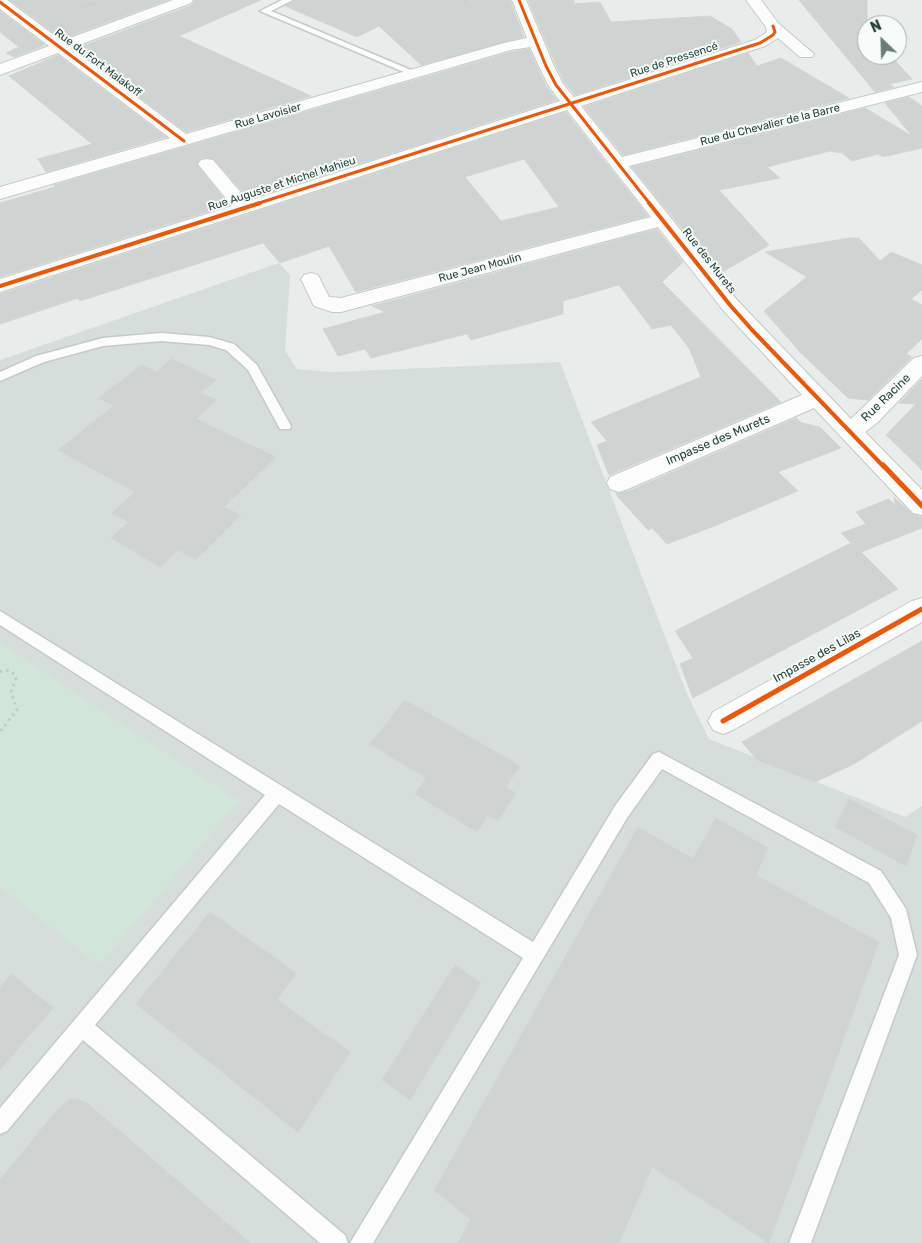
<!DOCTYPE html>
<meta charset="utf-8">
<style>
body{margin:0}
#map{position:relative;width:922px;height:1243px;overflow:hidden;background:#e8edeb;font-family:Rubik,sans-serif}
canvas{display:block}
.north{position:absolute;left:857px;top:15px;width:50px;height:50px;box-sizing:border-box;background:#f7fbf9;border:1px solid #a3b1ad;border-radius:50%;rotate:336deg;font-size:14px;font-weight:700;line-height:20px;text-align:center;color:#24423a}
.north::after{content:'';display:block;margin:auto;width:18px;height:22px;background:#697e78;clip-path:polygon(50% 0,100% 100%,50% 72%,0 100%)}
</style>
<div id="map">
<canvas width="922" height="1243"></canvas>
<div class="north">N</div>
</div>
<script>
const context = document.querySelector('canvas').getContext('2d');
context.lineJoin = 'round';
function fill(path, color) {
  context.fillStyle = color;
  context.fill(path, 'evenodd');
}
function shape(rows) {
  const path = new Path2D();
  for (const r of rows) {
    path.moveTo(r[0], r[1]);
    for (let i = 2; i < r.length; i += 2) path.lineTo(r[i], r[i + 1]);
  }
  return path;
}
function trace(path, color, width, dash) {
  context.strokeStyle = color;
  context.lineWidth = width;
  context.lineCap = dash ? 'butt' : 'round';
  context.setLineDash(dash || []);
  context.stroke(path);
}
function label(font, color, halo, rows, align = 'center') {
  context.font = font + ' Rubik,sans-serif';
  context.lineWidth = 4;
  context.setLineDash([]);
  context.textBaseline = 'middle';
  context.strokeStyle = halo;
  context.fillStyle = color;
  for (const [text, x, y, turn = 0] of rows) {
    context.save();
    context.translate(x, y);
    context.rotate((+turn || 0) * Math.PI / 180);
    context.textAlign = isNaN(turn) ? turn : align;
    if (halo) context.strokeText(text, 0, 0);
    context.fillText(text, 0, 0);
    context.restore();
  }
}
const built = shape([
 [279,263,290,275,285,351,297,369,332,372,560,362,687,694,709,739,905,817,922,806,922,1243,0,1243,0,360]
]);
const green = shape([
 [0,643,239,801,99,965,0,887]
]);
const building = shape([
 [10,0,168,0,62,39,10,0],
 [195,0,261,0,179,36,311,96,186,132,75,49,192,5,195,0],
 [295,0,510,0,524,37,421,65,379,26,357,37,285,6,295,0],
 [528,0,574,0,574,4,600,2,611,22,710,16,732,29,741,42,575,95,565,83,556,65,528,0],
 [799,0,867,0,867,55,890,55,912,79,889,84,894,87,875,92,799,0],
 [0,11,45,45,14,57,6,53,19,47,0,32,0,11],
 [529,49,546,86,557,100,249,199,214,159,201,158,197,165,229,205,0,277,0,203,55,187,54,185,511,52,529,49],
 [748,53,757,66,781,58,849,98,623,155,584,107,748,53],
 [58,55,166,137,46,172,38,159,92,144,9,76,58,55],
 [909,97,922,106,922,148,883,157,878,154,852,161,842,153,830,151,767,167,780,178,719,190,769,245,719,274,632,167,865,108,912,136,885,103,909,97],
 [566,112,648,216,356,292,329,246,280,263,263,243,80,301,78,298,0,324,0,294,566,112],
 [524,159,559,207,501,221,465,177,524,159],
 [657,229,683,262,662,282,781,402,609,475,597,445,607,441,591,422,701,377,689,348,671,325,652,329,619,285,563,301,563,314,471,340,467,334,371,358,365,349,338,356,323,329,385,312,372,306,657,229],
 [849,238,859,238,880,261,891,252,922,265,922,290,911,299,922,305,922,339,906,354,912,357,868,400,848,398,800,352,764,311,807,277,765,252,849,238],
 [172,359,216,380,201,393,216,400,196,419,276,457,224,507,241,515,196,560,178,550,160,567,111,538,129,522,112,513,135,492,58,450,114,406,99,398,142,365,156,372,172,359],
 [922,379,922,470,886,435,916,404,899,403,922,379],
 [796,418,802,423,820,427,841,448,778,472,798,491,712,527,667,544,652,528,648,530,618,497,616,493,629,491,796,418],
 [894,497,912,514,922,517,922,528,861,552,898,589,693,698,680,664,693,658,675,631,851,543,841,533,866,524,856,512,889,499,895,505,894,497],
 [922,641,922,721,854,764,815,782,757,760,742,742,922,641],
 [405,700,520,766,506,787,516,793,498,821,488,815,477,832,415,794,426,778,370,744,405,700],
 [849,799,917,835,906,866,835,827,849,799],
 [716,818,768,848,756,875,879,942,769,1243,652,1167,619,1243,458,1243,471,1219,434,1191,638,827,693,859,716,818],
 [210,912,296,973,277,1000,350,1052,298,1132,136,1004,210,912],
 [455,965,481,983,410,1100,382,1080,455,965],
 [11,974,53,1008,0,1070,0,988,11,974],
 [70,1099,76,1099,86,1102,250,1243,0,1243,0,1180,57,1110,70,1099]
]);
const pathFar1 = shape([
 [465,0,466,4],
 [81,8,100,0]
]);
const path = shape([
 [0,672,6,670,12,672,16,678,11,692,17,710,0,732]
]);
const lane = shape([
 [282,0,293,0,271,11,418,73,411,75,260,11,282,0],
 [161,333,209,337,234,344,257,365,291,426,290,429,280,429,248,370,226,350,209,345,161,341,103,346,44,362,0,381,0,372,36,356,103,338,161,333],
 [0,611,533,942,615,806,653,754,659,752,881,871,906,909,917,955,811,1243,789,1243,899,955,891,918,869,883,662,769,627,818,373,1243,350,1243,523,958,279,804,95,1025,345,1235,348,1243,320,1243,83,1040,7,1131,0,1134,0,1108,265,795,0,625,0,611]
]);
const street = shape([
 [0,0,7,0,62,41,173,0,193,0,191,3,71,48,186,134,504,43,527,38,512,0,526,0,554,66,563,84,574,97,755,40,767,32,766,27,746,0,761,0,778,23,814,54,812,57,800,57,778,38,765,46,581,106,622,157,922,82,922,92,629,166,737,300,851,419,914,358,922,356,922,376,877,423,865,432,922,490,922,515,913,513,814,408,628,489,619,492,610,489,607,483,610,477,802,395,723,310,658,227,341,312,332,312,314,306,301,279,304,275,311,273,318,275,329,297,341,298,651,217,567,110,0,292,0,279,232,206,198,164,201,160,207,159,213,160,248,201,560,101,548,85,530,47,511,50,0,199,0,187,170,138,58,53,0,75,0,64,49,46,0,9,0,0],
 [922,598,922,622,733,730,723,734,713,730,708,721,713,712,912,601,922,598]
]);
const cyclewayFar2 = shape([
 [519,0,546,66,556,85,650,204],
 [0,2,184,141],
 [256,204,760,43,773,35,775,32,773,26]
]);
const cyclewayFar1 = shape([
 [649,203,730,305,753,331,884,467],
 [0,286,260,203]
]);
const cycleway = shape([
 [883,465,922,506],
 [723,721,922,609]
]);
const farStreetnames = [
 ["Rue de Pressencé",674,60,-18],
 ["Rue du Fort Malakoff",98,63,37],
 ["Rue Lavoisier",268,116,-16],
 ["Rue du Chevalier de la Barre",770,125,-14],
 ["Rue Auguste et Michel Mahieu",282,184,-18],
 ["Rue des Murets",709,261,52],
 ["Rue Jean Moulin",480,268,-15]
];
const streetNames = [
 ["Rue Racine",886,398,-44],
 ["Impasse des Murets",718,440,-23],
 ["Impasse des Lilas",817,656,-29]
];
fill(built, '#d6dedb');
fill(green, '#d1e6d8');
fill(building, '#cfd4d2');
trace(building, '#d1d6d4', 1);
trace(lane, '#c5cac8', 3);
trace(street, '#c5cac8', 2);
trace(pathFar1, '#c3ccca', 2, [1, 2.5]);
trace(path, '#c3ccca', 3, [2.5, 4]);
fill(lane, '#fcfcfc');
fill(street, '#fcfcfc');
trace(cyclewayFar2, '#e8590c', 3);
trace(cyclewayFar1, '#e8590c', 4);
trace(cycleway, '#e8590c', 5);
label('11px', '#24423a', '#f7fbf9', farStreetnames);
label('12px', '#24423a', '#f7fbf9', streetNames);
</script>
